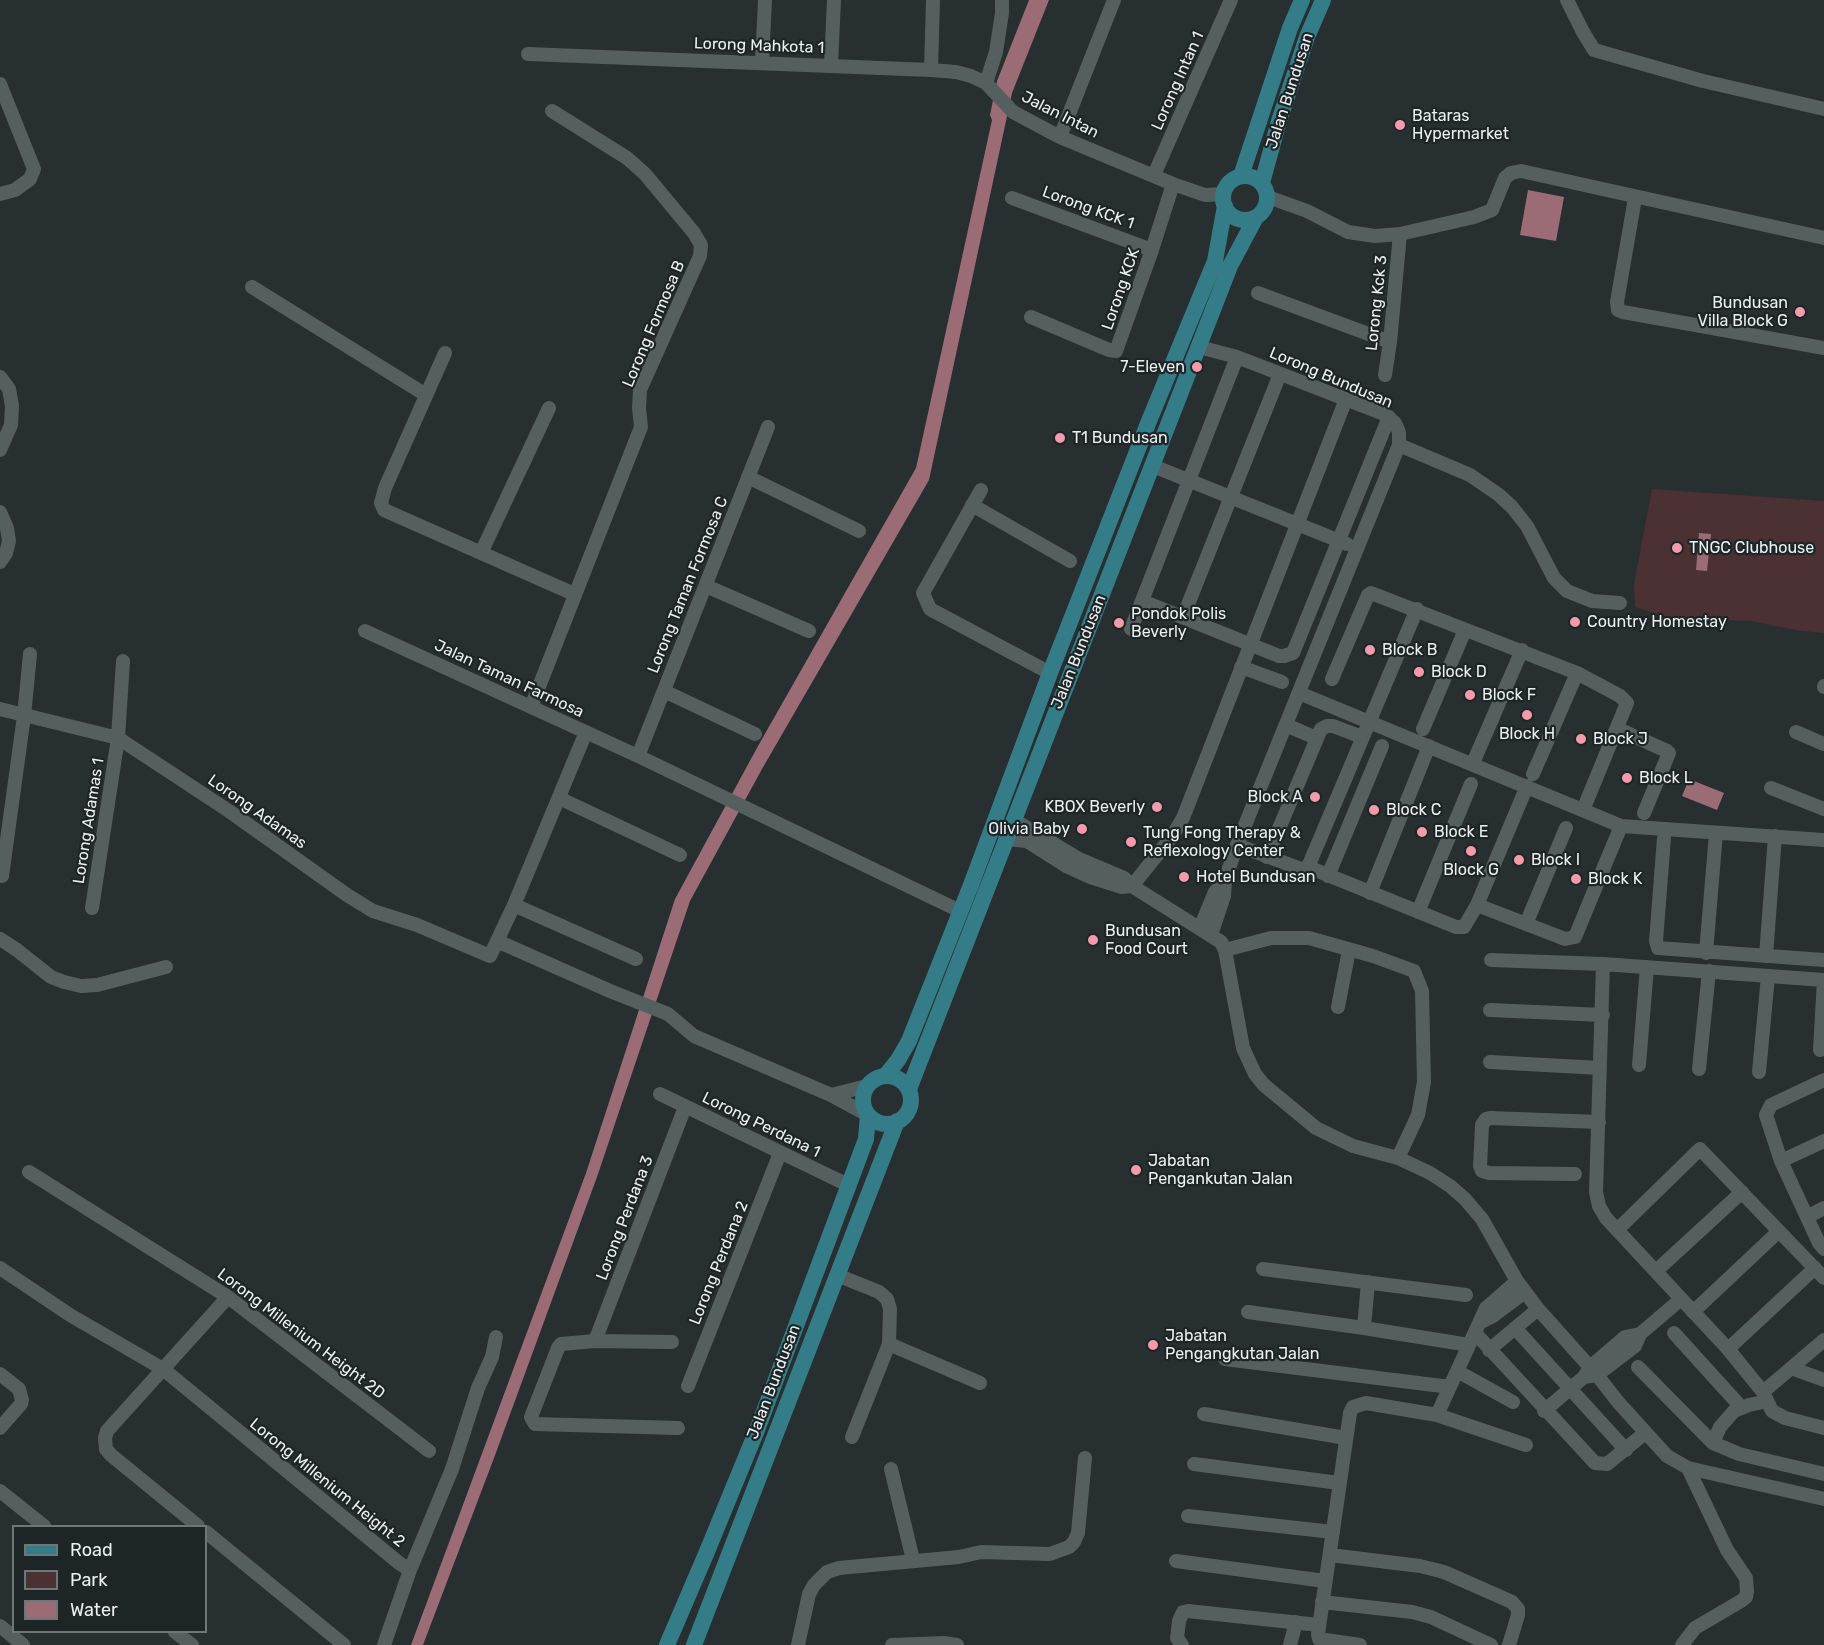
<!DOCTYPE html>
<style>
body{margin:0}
#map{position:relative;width:1824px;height:1645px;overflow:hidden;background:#272f30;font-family:Rubik,sans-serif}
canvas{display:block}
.legend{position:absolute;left:12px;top:1525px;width:195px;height:108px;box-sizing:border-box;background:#1d2526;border:2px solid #6f7677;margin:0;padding:8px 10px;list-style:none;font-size:18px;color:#eaeff0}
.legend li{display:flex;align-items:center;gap:12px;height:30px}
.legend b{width:30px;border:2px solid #6f7677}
</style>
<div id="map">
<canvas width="1824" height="1645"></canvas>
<ul class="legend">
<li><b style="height:8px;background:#347d88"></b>Road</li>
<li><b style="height:16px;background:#4b3034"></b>Park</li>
<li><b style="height:16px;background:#9b6c75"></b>Water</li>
</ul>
</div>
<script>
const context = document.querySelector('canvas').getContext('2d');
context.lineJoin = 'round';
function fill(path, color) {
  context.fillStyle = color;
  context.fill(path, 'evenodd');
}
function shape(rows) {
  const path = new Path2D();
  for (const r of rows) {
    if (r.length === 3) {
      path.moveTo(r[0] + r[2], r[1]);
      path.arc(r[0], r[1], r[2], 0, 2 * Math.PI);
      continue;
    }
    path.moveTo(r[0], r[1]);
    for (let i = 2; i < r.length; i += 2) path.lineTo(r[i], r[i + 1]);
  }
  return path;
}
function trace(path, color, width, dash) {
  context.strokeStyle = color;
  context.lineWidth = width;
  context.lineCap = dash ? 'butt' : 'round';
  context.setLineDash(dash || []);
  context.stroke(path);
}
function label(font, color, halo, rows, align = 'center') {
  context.font = font + ' Rubik,sans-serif';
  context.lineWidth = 4.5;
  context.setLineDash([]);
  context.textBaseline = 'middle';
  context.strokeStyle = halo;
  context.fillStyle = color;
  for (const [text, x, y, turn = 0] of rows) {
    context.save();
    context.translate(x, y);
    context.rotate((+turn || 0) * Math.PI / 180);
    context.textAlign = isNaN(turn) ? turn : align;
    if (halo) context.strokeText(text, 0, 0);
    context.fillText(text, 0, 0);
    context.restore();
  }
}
const green = shape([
 [1652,489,1824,501,1824,633,1802,631,1750,621,1671,618,1635,607,1634,584]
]);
const water = shape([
 [1029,0,1049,0,1012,93,929,480,762,769,690,901,597,1177,494,1458,423,1645,411,1645,586,1173,675,899,758,746,916,468,992,120,990,115,997,81],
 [1528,190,1564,197,1556,241,1520,235],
 [1699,533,1711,534,1707,571,1696,570],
 [1689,779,1724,793,1717,810,1682,796]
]);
const minor = shape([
 [1002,0,1002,13,996,52,986,83,1013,112,1060,137,1173,184,1205,195,1224,194],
 [1567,0,1583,32,1594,50,1703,81,1824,109],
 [528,54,931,70,956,72,971,76,986,83],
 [762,63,765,0],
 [831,66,834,0],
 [931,70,933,0],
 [0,84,34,169,30,179,15,190,0,194],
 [1060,137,1114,0],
 [1154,175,1231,0],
 [1268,197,1307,211,1348,232,1375,236,1400,234,1474,217,1492,210,1505,178,1511,173,1521,171,1824,238],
 [1012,198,1152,250],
 [1635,198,1617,302,1618,310,1623,312,1824,348],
 [252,287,426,395],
 [1258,293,1390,342],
 [1031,317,1109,350,1116,351,1152,250,1173,184],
 [1199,347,1237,357,1384,414,1395,423,1399,432,1399,445,1237,845,1225,880,1224,896,1211,935],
 [445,353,385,488,381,503,384,510,574,594],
 [1385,375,1390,342,1400,234],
 [0,377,9,389,12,406,11,425,0,450],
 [1399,445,1470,475,1499,495,1512,507,1527,526,1554,578,1567,591,1592,601,1620,603],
 [1153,466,1347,544],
 [748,477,859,531],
 [981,490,923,593,930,609,1050,673],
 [972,505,1070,561],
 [0,512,7,528,9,541,6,553,0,562],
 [481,553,549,408],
 [706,586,809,631],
 [1142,601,1279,656,1284,656,1293,653,1389,417],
 [1183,617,1280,374],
 [1131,629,1237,357],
 [365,631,638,756,960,911],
 [1241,667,1282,682],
 [1332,679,1368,595,1371,593,1577,673,1620,696,1627,703,1583,810],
 [1824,686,1824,687],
 [664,691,755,734],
 [1299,693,1621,826,1824,840],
 [531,707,641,427,639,408,640,390,700,256,701,245,694,233,645,174,627,158,552,111],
 [0,709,118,738,229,811,347,895,373,911,417,925,490,956,514,905,586,732],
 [1286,725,1316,738],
 [1423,729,1465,630],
 [1618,729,1667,751,1669,753,1644,813],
 [1796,732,1824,744],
 [638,756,768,427],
 [1473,763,1522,650],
 [1533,774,1577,673],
 [1771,788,1824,809],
 [559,798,680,855],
 [1014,820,1079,859,1124,878,1132,886,1221,942,1225,950,1243,1048,1255,1074,1264,1085,1316,1128,1353,1146,1398,1158,1430,1173,1450,1186,1465,1199,1482,1219,1517,1281,1538,1309,1597,1375,1618,1402,1667,1456,1688,1468,1824,1499],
 [1664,838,1656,941,1658,948,1824,960],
 [1005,839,1027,841,1068,867,1090,877,1122,887,1132,886,1173,835,1183,818,1346,399],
 [1237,845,1301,869,1308,867,1417,609],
 [1267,857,1321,729,1327,726,1333,726,1362,737],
 [1308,867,1456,927,1464,927,1477,905,1527,786],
 [2,876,24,716,30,654],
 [1328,876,1382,746],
 [1370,893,1429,746],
 [514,905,636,959],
 [1477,905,1565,939,1575,937,1621,826],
 [92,908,118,738,123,661],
 [1418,912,1471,784],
 [1526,924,1566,828],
 [1200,928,1215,892,1225,880],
 [0,939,17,950,51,977,64,982,81,986,97,985,166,967],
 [497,941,610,991,668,1014,694,1036,831,1095,868,1115],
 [1225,950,1271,938,1309,938,1373,956,1414,971,1422,991,1424,1082,1418,1115,1398,1158],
 [1706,953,1716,833],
 [1766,956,1775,836],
 [1491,960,1603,964,1824,980,1820,1050],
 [1603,964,1596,1192,1599,1206,1606,1218,1728,1349,1763,1392,1772,1411,1785,1418,1824,1428],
 [1338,1007,1349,950],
 [1490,1010,1603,1015],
 [1490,1062,1600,1068],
 [1639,1065,1647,967],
 [1699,1069,1709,971],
 [1759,1072,1768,976],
 [1824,1080,1771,1105,1766,1115,1781,1161,1819,1243,1824,1249],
 [660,1094,848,1185],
 [831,1095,867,1086],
 [1781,1161,1824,1141],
 [29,1172,228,1297,429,1451],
 [1575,1174,1489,1173,1482,1171,1480,1166,1482,1125,1486,1119,1490,1118,1599,1122],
 [1807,1217,1824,1208],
 [1617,1230,1700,1149,1824,1278],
 [0,1268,70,1315,163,1369,399,1563,410,1570,384,1645],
 [1263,1269,1466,1295],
 [1656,1271,1742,1192],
 [837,1275,879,1292,887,1299,890,1309,889,1344,852,1437],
 [1248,1312,1364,1328,1469,1345],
 [1693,1312,1779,1231],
 [1481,1322,1493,1316,1525,1292],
 [1364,1328,1368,1282],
 [1515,1328,1626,1450],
 [1674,1333,1741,1407],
 [1476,1334,1595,1463,1607,1464,1645,1433],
 [595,1341,685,1107],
 [672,1342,595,1341,561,1344,558,1348,531,1417,535,1424,678,1428],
 [889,1344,980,1383],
 [1728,1349,1815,1268],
 [1489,1350,1538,1309],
 [1225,1359,1450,1387],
 [1638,1367,1713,1443,1739,1454,1824,1474],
 [1791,1368,1824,1380],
 [1457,1371,1513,1402],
 [0,1374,19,1389,22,1400,21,1404,0,1428],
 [1584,1377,1597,1375,1635,1346,1640,1334,1680,1300],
 [688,1386,780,1153],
 [1763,1392,1824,1340],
 [1544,1411,1584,1377,1590,1367,1625,1337,1640,1334],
 [1204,1414,1346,1438],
 [1437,1415,1486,1308,1517,1281],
 [1713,1443,1720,1427,1734,1411,1749,1405,1767,1401],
 [1194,1464,1339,1483],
 [891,1469,913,1560],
 [0,1491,44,1526],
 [1188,1516,1333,1532],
 [198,1526,111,1455,106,1449,105,1438,107,1431,228,1297],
 [206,1532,344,1645],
 [1330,1555,1420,1566,1444,1572,1512,1602,1518,1609,1518,1615,1509,1645],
 [1176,1561,1325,1581],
 [410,1570,452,1469,478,1388,492,1357,496,1337],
 [1322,1602,1412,1612,1431,1617,1491,1645],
 [0,1626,23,1645],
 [175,1632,192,1645],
 [798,1645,809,1594,814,1585,827,1572,839,1568,959,1557,981,1552,1050,1554,1069,1547,1074,1542,1078,1533,1085,1458],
 [892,1645,944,1643,957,1645],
 [1182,1645,1177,1638,1179,1621,1183,1612,1188,1611,1319,1625],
 [1290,1645,1296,1622],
 [1360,1645,1319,1639,1318,1634,1350,1413,1353,1407,1366,1403,1437,1415,1526,1445],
 [1682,1645,1695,1628,1741,1601,1746,1597,1747,1591,1746,1578,1727,1550,1688,1468]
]);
const major = shape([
 [1241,176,1290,28,1302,0],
 [1245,198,22],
 [1262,183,1279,121,1307,37,1323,0],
 [886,1075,898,1060,909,1041,971,885,1050,673,1149,421,1215,261,1225,206],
 [887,1100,24],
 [909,1089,1230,266,1256,217],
 [667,1645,706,1554,757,1430,866,1139,868,1115],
 [694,1645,897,1121]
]);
const markers = [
 [1400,125,6,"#f39aab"],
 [1800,312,6,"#f39aab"],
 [1197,367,6,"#f39aab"],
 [1060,438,6,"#f39aab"],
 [1677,548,6,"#f39aab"],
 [1575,622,6,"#f39aab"],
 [1119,623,6,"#f39aab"],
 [1370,650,6,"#f39aab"],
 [1419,672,6,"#f39aab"],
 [1470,695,6,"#f39aab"],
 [1527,715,6,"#f39aab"],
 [1581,739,6,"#f39aab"],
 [1627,778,6,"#f39aab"],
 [1315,797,6,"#f39aab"],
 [1157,807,6,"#f39aab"],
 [1374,810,6,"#f39aab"],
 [1082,829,6,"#f39aab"],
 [1422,832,6,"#f39aab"],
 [1131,842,6,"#f39aab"],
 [1471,851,6,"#f39aab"],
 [1519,860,6,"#f39aab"],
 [1184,877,6,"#f39aab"],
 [1576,879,6,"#f39aab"],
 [1093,940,6,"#f39aab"],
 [1136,1170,6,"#f39aab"],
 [1153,1345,6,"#f39aab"]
];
const streetNames = [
 ["Lorong Mahkota 1",759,46,2],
 ["Lorong Intan 1",1178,81,-66],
 ["Jalan Bundusan",1290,91,-72],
 ["Jalan Intan",1060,115,27],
 ["Lorong KCK 1",1088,208,20],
 ["Lorong KCK",1121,289,-71],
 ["Lorong Kck 3",1377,303,-84],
 ["Lorong Formosa B",654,324,-67],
 ["Lorong Bundusan",1331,378,23],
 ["Lorong Taman Formosa C",688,585,-68],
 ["Jalan Bundusan",1079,652,-68],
 ["Jalan Taman Farmosa",509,679,25],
 ["Lorong Adamas",257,812,35],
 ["Lorong Adamas 1",89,821,-81],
 ["Lorong Perdana 1",761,1125,26],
 ["Lorong Perdana 3",625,1218,-69],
 ["Lorong Perdana 2",719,1263,-68],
 ["Lorong Millenium Height 2D",301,1334,37],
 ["Jalan Bundusan",774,1382,-69],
 ["Lorong Millenium Height 2",327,1483,39]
];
const poiNames = [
 ["Bataras",1412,116],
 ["Hypermarket",1412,134],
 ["Bundusan",1788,303,"right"],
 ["Villa Block G",1788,321,"right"],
 ["7-Eleven",1185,367,"right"],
 ["T1 Bundusan",1072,438],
 ["TNGC Clubhouse",1689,548],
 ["Pondok Polis",1131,614],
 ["Beverly",1131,632],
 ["Country Homestay",1587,622],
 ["Block B",1382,650],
 ["Block D",1431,672],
 ["Block F",1482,695],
 ["Block H",1527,734,"center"],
 ["Block J",1593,739],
 ["Block L",1639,778],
 ["Block A",1303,797,"right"],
 ["KBOX Beverly",1145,807,"right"],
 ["Block C",1386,810],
 ["Olivia Baby",1070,829,"right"],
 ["Block E",1434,832],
 ["Tung Fong Therapy &",1143,833],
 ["Reflexology Center",1143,851],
 ["Block I",1531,860],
 ["Block G",1471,870,"center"],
 ["Hotel Bundusan",1196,877],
 ["Block K",1588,879],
 ["Bundusan",1105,931],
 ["Food Court",1105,949],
 ["Jabatan",1148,1161],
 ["Pengankutan Jalan",1148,1179],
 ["Jabatan",1165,1336],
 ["Pengangkutan Jalan",1165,1354]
];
fill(green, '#4b3034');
fill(water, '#9b6c75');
trace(minor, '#565f60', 14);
trace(major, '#347d88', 16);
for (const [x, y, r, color] of markers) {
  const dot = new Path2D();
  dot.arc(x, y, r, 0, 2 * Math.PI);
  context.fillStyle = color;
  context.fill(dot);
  trace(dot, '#1d2526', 2);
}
label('16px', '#eaeff0', '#1d2526', streetNames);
label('16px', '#eaeff0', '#1d2526', poiNames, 'left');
</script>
